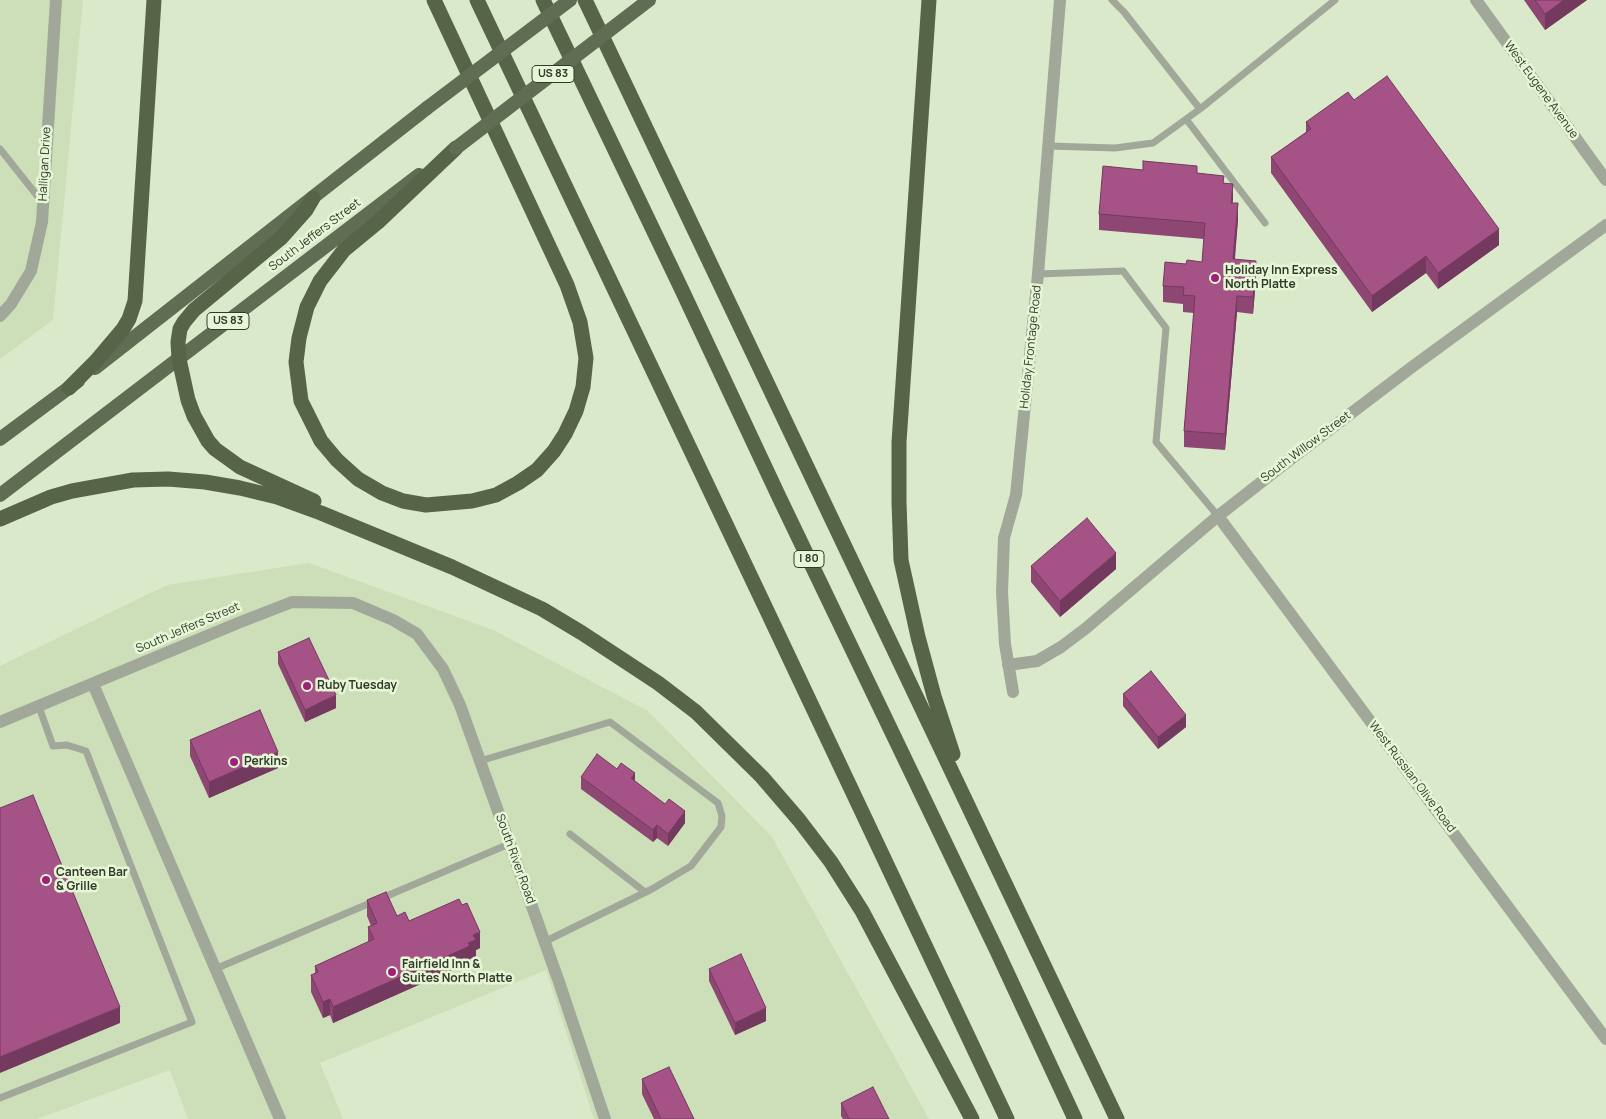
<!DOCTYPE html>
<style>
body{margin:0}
canvas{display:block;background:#d9e9c9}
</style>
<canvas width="1606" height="1119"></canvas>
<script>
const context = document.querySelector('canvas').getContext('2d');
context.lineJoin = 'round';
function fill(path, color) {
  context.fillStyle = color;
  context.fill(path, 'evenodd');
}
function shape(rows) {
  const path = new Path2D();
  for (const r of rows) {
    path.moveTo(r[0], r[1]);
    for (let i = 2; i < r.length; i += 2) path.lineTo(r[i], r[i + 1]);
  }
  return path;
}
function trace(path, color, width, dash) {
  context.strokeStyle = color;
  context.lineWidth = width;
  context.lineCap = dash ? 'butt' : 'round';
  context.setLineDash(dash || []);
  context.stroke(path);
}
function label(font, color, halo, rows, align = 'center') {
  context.font = font + ' Manrope,sans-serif';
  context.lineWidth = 5;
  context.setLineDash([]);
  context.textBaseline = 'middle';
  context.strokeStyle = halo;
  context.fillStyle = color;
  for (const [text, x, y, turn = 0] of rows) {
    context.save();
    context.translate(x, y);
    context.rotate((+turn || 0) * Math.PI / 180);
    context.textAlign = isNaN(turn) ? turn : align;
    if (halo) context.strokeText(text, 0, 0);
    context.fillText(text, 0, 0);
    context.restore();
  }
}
const built = shape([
 [0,0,83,0,53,320,0,359],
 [309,563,493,630,648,711,772,837,929,1119,594,1119,546,970,320,1063,343,1119,188,1119,170,1070,37,1119,0,1119,0,666,167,585]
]);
const service = shape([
 [1112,0,1124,12,1200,109],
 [1186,119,1265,223],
 [1048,146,1115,148,1153,143,1200,109,1335,0],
 [0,149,43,203],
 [1038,274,1123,271,1166,328,1156,442,1218,516],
 [480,761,610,722,718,803,722,816,721,827,691,866,652,889,544,942],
 [570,834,645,892],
 [215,969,509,844],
 [0,1098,192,1022,86,751,67,745,53,746,39,707]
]);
const minor = shape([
 [1476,0,1606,180],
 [1218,516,1606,1039],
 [1008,665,1037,661,1061,647,1085,629,1218,516,1287,462,1412,367,1606,225],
 [93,684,280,1119],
 [1013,692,1005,644,1002,592,1004,538,1016,495,1038,274,1060,0],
 [0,722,238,623,292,602,353,603,393,620,417,634,443,669,460,705,559,982,605,1119]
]);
const tertiary = shape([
 [0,316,11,304,31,271,42,222,56,0]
]);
const trunk = shape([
 [95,368,427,108],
 [0,439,78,381],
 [0,495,419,175]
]);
const motorway = shape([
 [434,0,567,285,580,322,586,358,583,387,576,411,565,434,554,451,537,470,518,483,496,495,472,501,426,505,403,501,382,493,358,479,337,460,321,441,301,401,296,362,299,338,307,307,320,281,344,250,378,222,456,148],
 [477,0,769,615,1007,1119],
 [543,0,681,288,780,499,997,951,1075,1119],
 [585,0,1117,1119],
 [929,0,899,442,899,502,901,560,918,637,934,696,953,754],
 [313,198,306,210,281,238,194,310,184,322,180,329,178,342,179,359,188,400,194,416,208,441,215,449,240,467,314,501],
 [69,388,96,361,123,329,129,319,135,301,154,0],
 [0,519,51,497,72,491,133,480,168,479,205,482,240,488,277,497,321,513,452,567,542,609,582,633,658,683,696,712,762,777,799,820,831,862,862,911,972,1119]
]);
const trunkBridge = shape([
 [427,108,570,0],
 [456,148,649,0]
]);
const wall = shape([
 [1524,0,1587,0,1545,30],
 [1354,100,1499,245,1438,289,1426,273,1372,312,1271,173,1271,157,1306,132,1306,122],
 [1143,170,1197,173,1224,183,1232,203,1238,219,1235,259,1256,278,1253,314,1237,312,1225,450,1184,447,1184,431,1194,313,1183,312,1183,304,1163,302,1163,286,1186,264,1202,262,1204,239,1099,230,1099,214],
 [1031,566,1116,569,1060,617,1031,582],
 [278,652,336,708,305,722,278,664],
 [1123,694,1186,727,1158,749,1123,706],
 [190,740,278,768,209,798,190,756],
 [581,777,635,781,685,823,668,846,657,838,653,842,581,789],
 [367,900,397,916,480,948,476,950,476,956,470,959,470,962,333,1023,330,1015,323,1018,311,992,311,975,315,974,315,966,368,942,368,927,371,926,367,916],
 [709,969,766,1021,735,1035,709,981],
 [642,1079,694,1119,654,1119,642,1094],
 [841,1103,889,1119,843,1119,841,1116]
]);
const shadedWall = shape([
 [1564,0,1587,0,1545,30,1545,14],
 [1233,184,1233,200,1231,219,1231,203],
 [1238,203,1238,219,1233,276,1233,259],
 [1499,229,1499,245,1438,289,1438,273],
 [1426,256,1426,273,1372,312,1372,296],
 [1256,261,1256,278,1253,314,1253,297],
 [1237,296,1237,312,1225,450,1225,434],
 [1116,553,1116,569,1060,617,1060,601],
 [336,695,336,708,305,722,305,710],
 [1186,715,1186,727,1158,749,1158,737],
 [278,752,278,768,209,798,209,782],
 [635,773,635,785,631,778],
 [685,811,685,823,668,846,668,834],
 [657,825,657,838,653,842,653,830],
 [480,932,480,948,476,950,476,956,470,959,470,962,333,1023,333,1007,468,943,473,935],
 [330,999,330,1015,323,1018,323,1002],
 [120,1007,120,1023,0,1073,0,1057],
 [766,1008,766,1021,735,1035,735,1023]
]);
const building = shape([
 [1535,0,1564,0,1545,14,1535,0],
 [1387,76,1499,229,1438,273,1426,256,1372,296,1271,157,1311,129,1306,122,1348,92,1354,100,1387,76],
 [1143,161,1197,166,1197,173,1224,176,1223,183,1233,184,1231,203,1238,203,1233,259,1256,261,1253,297,1237,296,1225,434,1184,431,1195,296,1183,295,1184,287,1163,286,1165,262,1186,264,1187,260,1202,262,1205,223,1099,214,1103,166,1143,170,1143,161],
 [1087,518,1116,553,1060,601,1031,566,1087,518],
 [309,638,336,695,305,710,278,652,309,638],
 [1151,671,1186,715,1158,737,1123,694,1151,671],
 [260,710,278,752,209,782,190,740,260,710],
 [597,754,617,769,621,763,635,773,631,778,665,804,669,799,685,811,668,834,657,825,653,830,581,777,597,754],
 [33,795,120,1007,0,1057,0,808,33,795],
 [386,892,397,916,405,912,409,921,459,899,462,905,467,903,480,932,473,935,476,940,468,943,470,946,333,1007,330,999,323,1002,311,975,318,972,315,966,374,939,368,927,377,923,367,900,386,892],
 [741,954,766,1008,735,1023,709,969,741,954],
 [669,1067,694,1119,661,1119,642,1079,669,1067],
 [873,1087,889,1119,849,1119,841,1103,873,1087]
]);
const markers = [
 [1215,278,5,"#9d2178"],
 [307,686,5,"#9d2178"],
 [234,762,5,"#9d2178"],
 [46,880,5,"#9d2178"],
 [392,972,5,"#9d2178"]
];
const shields = [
 [553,74,42],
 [228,321,42],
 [809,559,30]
];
const shieldNames = [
 ["US 83",553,74],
 ["US 83",228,321],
 ["I 80",809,559]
];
const streetNames = [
 ["West Eugene Avenue",1541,90,54],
 ["Halligan Drive",45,164,-87],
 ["South Jeffers Street",315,235,-37],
 ["Holiday Frontage Road",1031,347,-84],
 ["South Willow Street",1306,447,-37],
 ["South Jeffers Street",188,628,-23],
 ["West Russian Olive Road",1412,777,53],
 ["South River Road",515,859,70]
];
const poiNames = [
 ["Holiday Inn Express",1225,271],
 ["North Platte",1225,285],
 ["Ruby Tuesday",317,686],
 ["Perkins",244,762],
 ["Canteen Bar",56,873],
 ["& Grille",56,887],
 ["Fairfield Inn &",402,965],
 ["Suites North Platte",402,979]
];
fill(built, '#ccdfb8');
trace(service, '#a1a89a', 7);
trace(minor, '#a1a89a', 12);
trace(tertiary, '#a1a89a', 12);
trace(trunk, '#606d53', 14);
trace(motorway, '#576448', 15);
trace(trunkBridge, '#606d53', 14);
fill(wall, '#8e4773');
fill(shadedWall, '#74395e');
fill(building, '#a55286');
trace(building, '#74395e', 1);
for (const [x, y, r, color] of markers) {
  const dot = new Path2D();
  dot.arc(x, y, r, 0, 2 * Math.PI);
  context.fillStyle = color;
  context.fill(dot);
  trace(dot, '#e6f7d6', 2);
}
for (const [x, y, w] of shields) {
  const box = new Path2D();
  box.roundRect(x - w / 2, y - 8.5, w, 17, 4);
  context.fillStyle = '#e6f7d6';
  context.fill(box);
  trace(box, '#33392d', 1);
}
label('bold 11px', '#33392d', null, shieldNames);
label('12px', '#33392d', '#e6f7d6', streetNames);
label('bold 12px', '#33392d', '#e6f7d6', poiNames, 'left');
</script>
